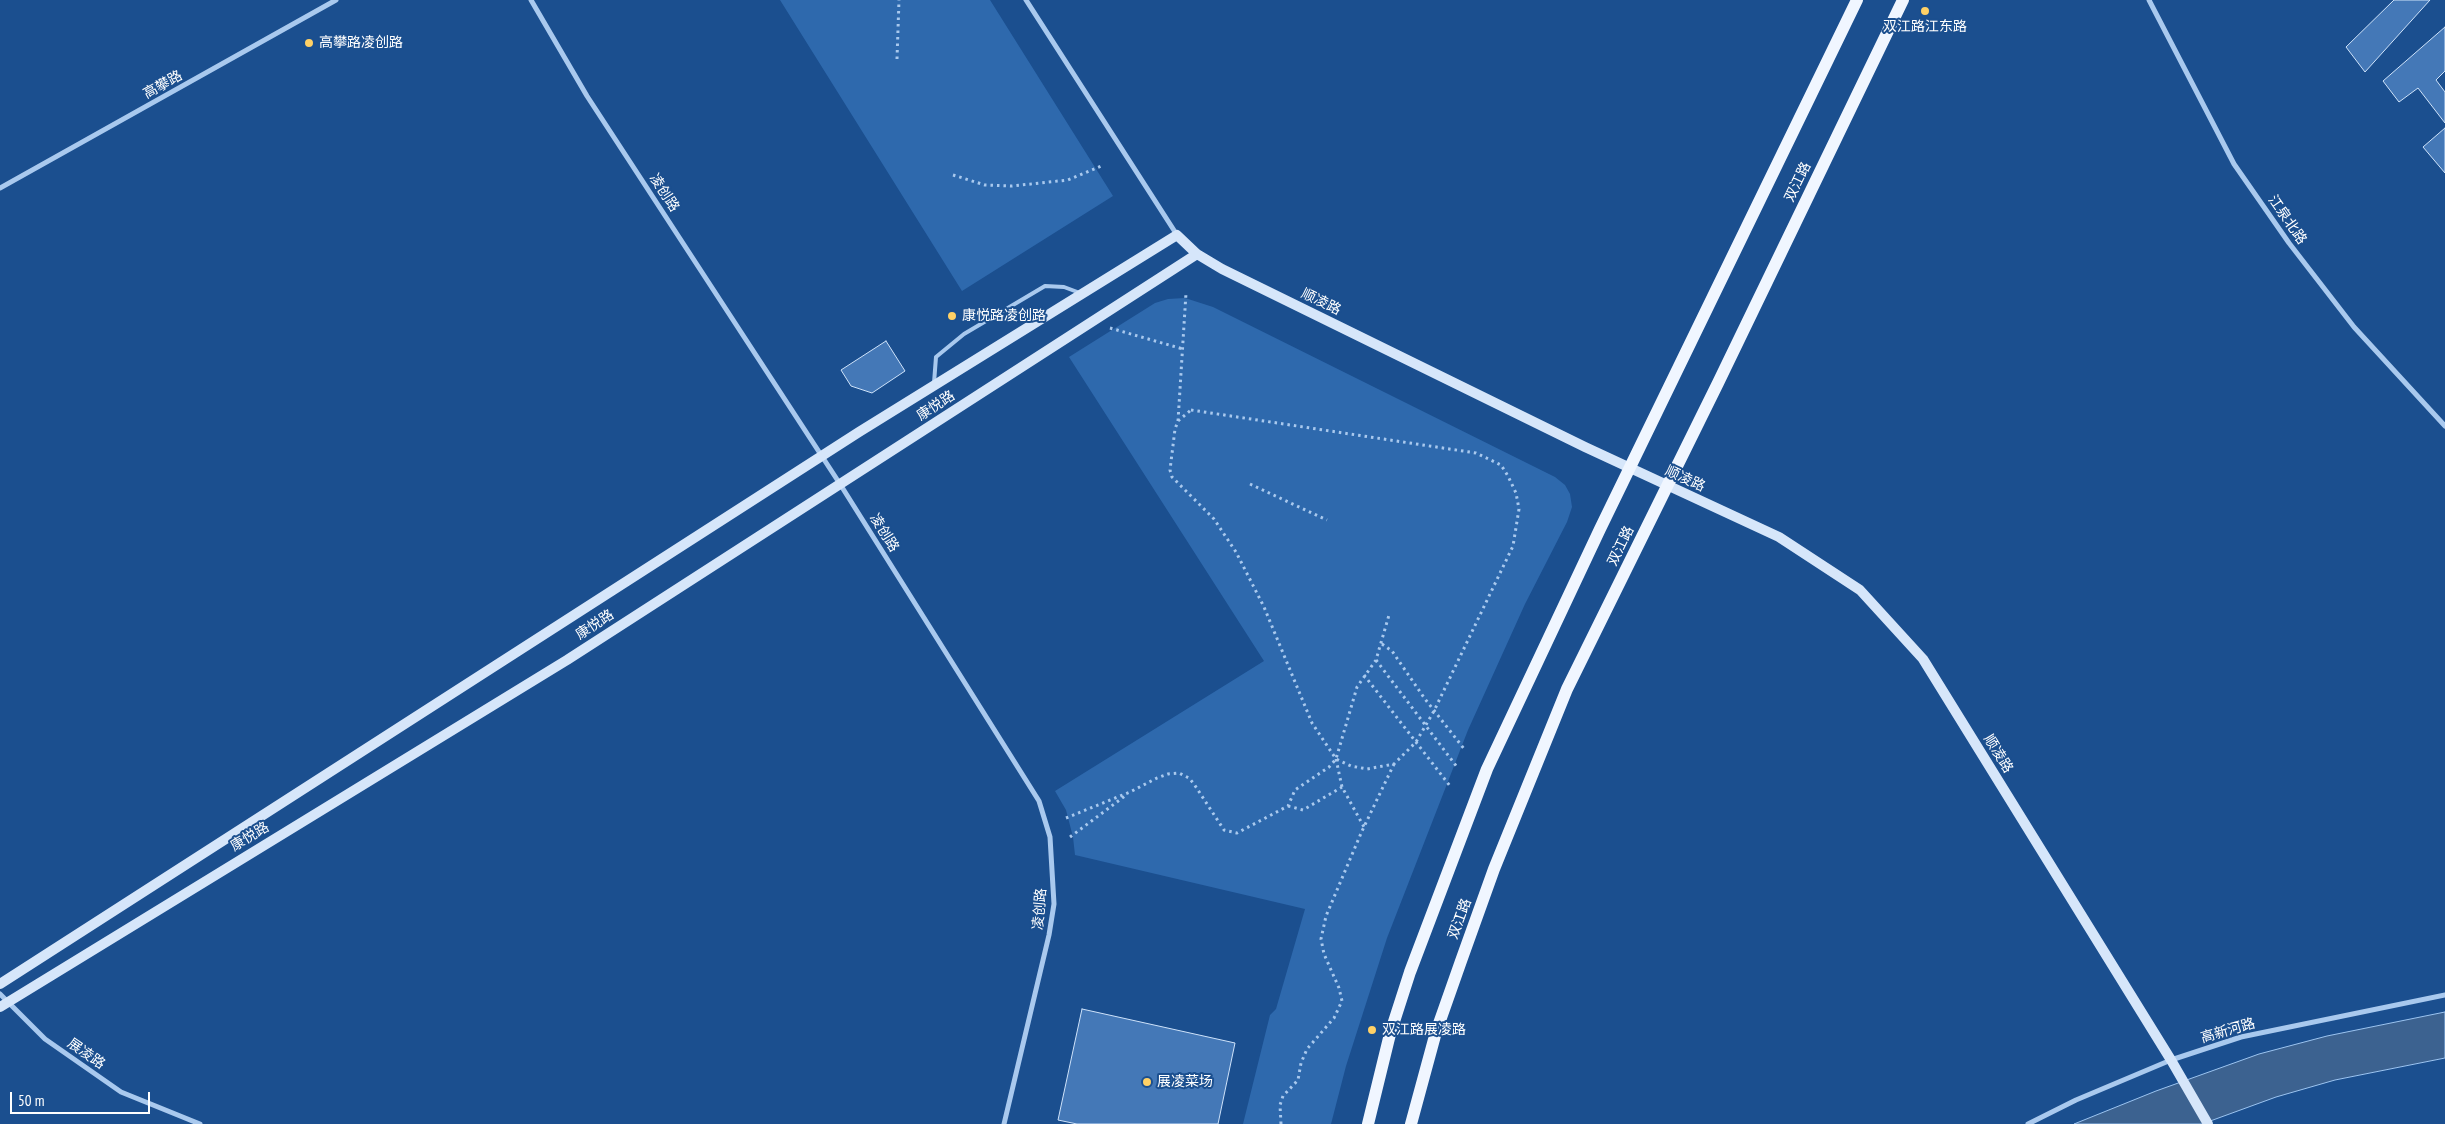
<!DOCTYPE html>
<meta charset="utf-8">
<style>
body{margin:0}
#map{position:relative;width:2445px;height:1124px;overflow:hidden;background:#1b4f8f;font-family:"PT Sans Narrow",sans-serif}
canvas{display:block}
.scale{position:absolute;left:10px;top:1092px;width:140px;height:22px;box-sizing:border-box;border:2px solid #fff;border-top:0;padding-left:6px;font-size:15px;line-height:18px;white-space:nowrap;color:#fff;-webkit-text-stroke:4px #1b4f8f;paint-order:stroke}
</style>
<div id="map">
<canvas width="2445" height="1124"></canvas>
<div class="scale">50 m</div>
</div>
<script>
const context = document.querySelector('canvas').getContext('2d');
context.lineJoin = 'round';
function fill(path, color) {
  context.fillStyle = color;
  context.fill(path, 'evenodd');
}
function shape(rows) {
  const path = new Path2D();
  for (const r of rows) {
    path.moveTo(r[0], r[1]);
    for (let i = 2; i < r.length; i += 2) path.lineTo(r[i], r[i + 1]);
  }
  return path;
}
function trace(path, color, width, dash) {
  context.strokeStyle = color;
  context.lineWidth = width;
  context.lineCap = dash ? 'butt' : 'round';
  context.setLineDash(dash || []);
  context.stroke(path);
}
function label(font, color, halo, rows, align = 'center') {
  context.font = font + ' "PT Sans Narrow","Noto Sans SC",sans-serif';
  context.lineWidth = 4;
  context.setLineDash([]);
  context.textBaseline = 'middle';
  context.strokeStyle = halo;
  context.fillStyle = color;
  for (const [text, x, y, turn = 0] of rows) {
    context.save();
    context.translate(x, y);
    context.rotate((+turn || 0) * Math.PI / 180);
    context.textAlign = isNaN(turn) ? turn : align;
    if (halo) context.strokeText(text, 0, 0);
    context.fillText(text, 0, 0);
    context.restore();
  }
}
const green = shape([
 [780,0,990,0,1113,196,962,291],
 [1185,298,1213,307,1555,477,1565,485,1570,494,1572,507,1567,522,1525,604,1468,730,1387,938,1346,1066,1331,1124,1243,1124,1270,1015,1276,1009,1305,909,1075,855,1073,837,1066,810,1055,791,1264,661,1069,357,1155,303,1168,299]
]);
const water = shape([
 [2445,1012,2445,1058,2335,1080,2276,1097,2202,1124,2074,1124,2156,1091,2259,1054,2327,1036,2445,1012]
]);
const building = shape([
 [2394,0,2430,0,2365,72,2346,47,2394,0],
 [2445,27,2445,71,2436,80,2445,92,2445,123,2418,88,2399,102,2383,81,2445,27],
 [2445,128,2445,173,2423,147,2445,128],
 [886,341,905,371,872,393,851,386,841,370,886,341],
 [1082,1009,1235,1043,1218,1124,1077,1124,1058,1120,1082,1009]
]);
const path = shape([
 [897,59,899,0],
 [953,175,985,185,1012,186,1068,180,1104,165],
 [1110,328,1183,349],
 [1191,410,1476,453,1501,465,1508,476,1516,493,1519,509,1513,546,1434,711,1416,742,1394,764,1367,769,1351,766,1336,759,1312,723,1264,607,1236,552,1214,519,1172,477,1170,470,1175,429,1178,421,1191,410],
 [1178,421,1186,293],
 [1250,484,1327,520],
 [1382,644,1392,651,1425,699,1465,750],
 [1376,660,1457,767],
 [1364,675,1450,786],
 [1336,759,1342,787,1364,827],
 [1288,806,1303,810,1342,787],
 [1066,818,1130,792,1157,778,1168,774,1179,773,1189,778,1194,784,1224,830,1237,833,1288,806,1295,790,1329,767,1336,759,1357,687,1376,660,1389,615],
 [1070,837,1125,796],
 [1281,1124,1280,1105,1283,1096,1298,1080,1301,1063,1307,1049,1334,1018,1342,1001,1339,988,1324,954,1321,939,1326,916,1362,831,1394,764]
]);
const lane = shape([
 [934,383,936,357,964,334,1045,286,1064,287,1080,293]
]);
const street = shape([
 [531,0,587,96,840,484,1039,801,1050,837,1054,904,1049,935,1004,1124],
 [1026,0,1177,235],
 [2149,0,2234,164,2289,243,2354,327,2445,426],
 [0,188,336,0],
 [0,994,45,1039,121,1092,200,1124],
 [2028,1124,2076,1100,2171,1060,2241,1037,2445,995]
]);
const secondary = shape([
 [0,984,859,432,1177,235,1197,254,1222,269,1585,447,1779,537,1860,590,1923,659,2171,1060,2208,1124],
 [0,1007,567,660,1197,254]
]);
const primary = shape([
 [1368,1124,1390,1034,1410,972,1487,769,1600,529,1857,0],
 [1411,1124,1436,1032,1461,961,1494,869,1567,689,1718,383,1903,0]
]);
const markers = [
 [1925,11,5,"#ffd166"],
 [309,43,5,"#ffd166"],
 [952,316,5,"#ffd166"],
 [1372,1030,5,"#ffd166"],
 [1147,1082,5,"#ffd166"]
];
const poiNames = [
 ["双江路江东路",1925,27,"center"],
 ["高攀路凌创路",319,43],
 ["康悦路凌创路",962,316],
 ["双江路展凌路",1382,1030],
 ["展凌菜场",1157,1082]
];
const streetNames = [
 ["高攀路",163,85,-29],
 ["双江路",1798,182,-64],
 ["凌创路",664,193,57],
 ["江泉北路",2287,220,55],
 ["顺凌路",1321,302,26],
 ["康悦路",936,406,-33],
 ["顺凌路",1685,479,25],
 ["凌创路",884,533,58],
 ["双江路",1621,546,-64],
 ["康悦路",595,625,-33],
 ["顺凌路",1998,754,58],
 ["康悦路",250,837,-31],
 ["凌创路",1040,909,-85],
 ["双江路",1460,919,-70],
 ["高新河路",2228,1031,-16],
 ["展凌路",86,1054,35]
];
fill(green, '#2e69ad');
fill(water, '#3c6290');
trace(water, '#9cc4f0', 1);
fill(building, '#4478b7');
trace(building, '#cfe3fa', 1);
trace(path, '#a9c9ee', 3, [2.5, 4]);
trace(lane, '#a9c9ee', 4);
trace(street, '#a9c9ee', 5);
trace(secondary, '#d6e6fa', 10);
trace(primary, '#f0f6ff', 12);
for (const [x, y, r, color] of markers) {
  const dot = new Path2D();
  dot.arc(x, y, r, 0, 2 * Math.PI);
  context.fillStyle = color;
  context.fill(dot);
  trace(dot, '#1b4f8f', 2);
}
label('14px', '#fff', '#1b4f8f', poiNames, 'left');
label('14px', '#fff', '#1b4f8f', streetNames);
</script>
